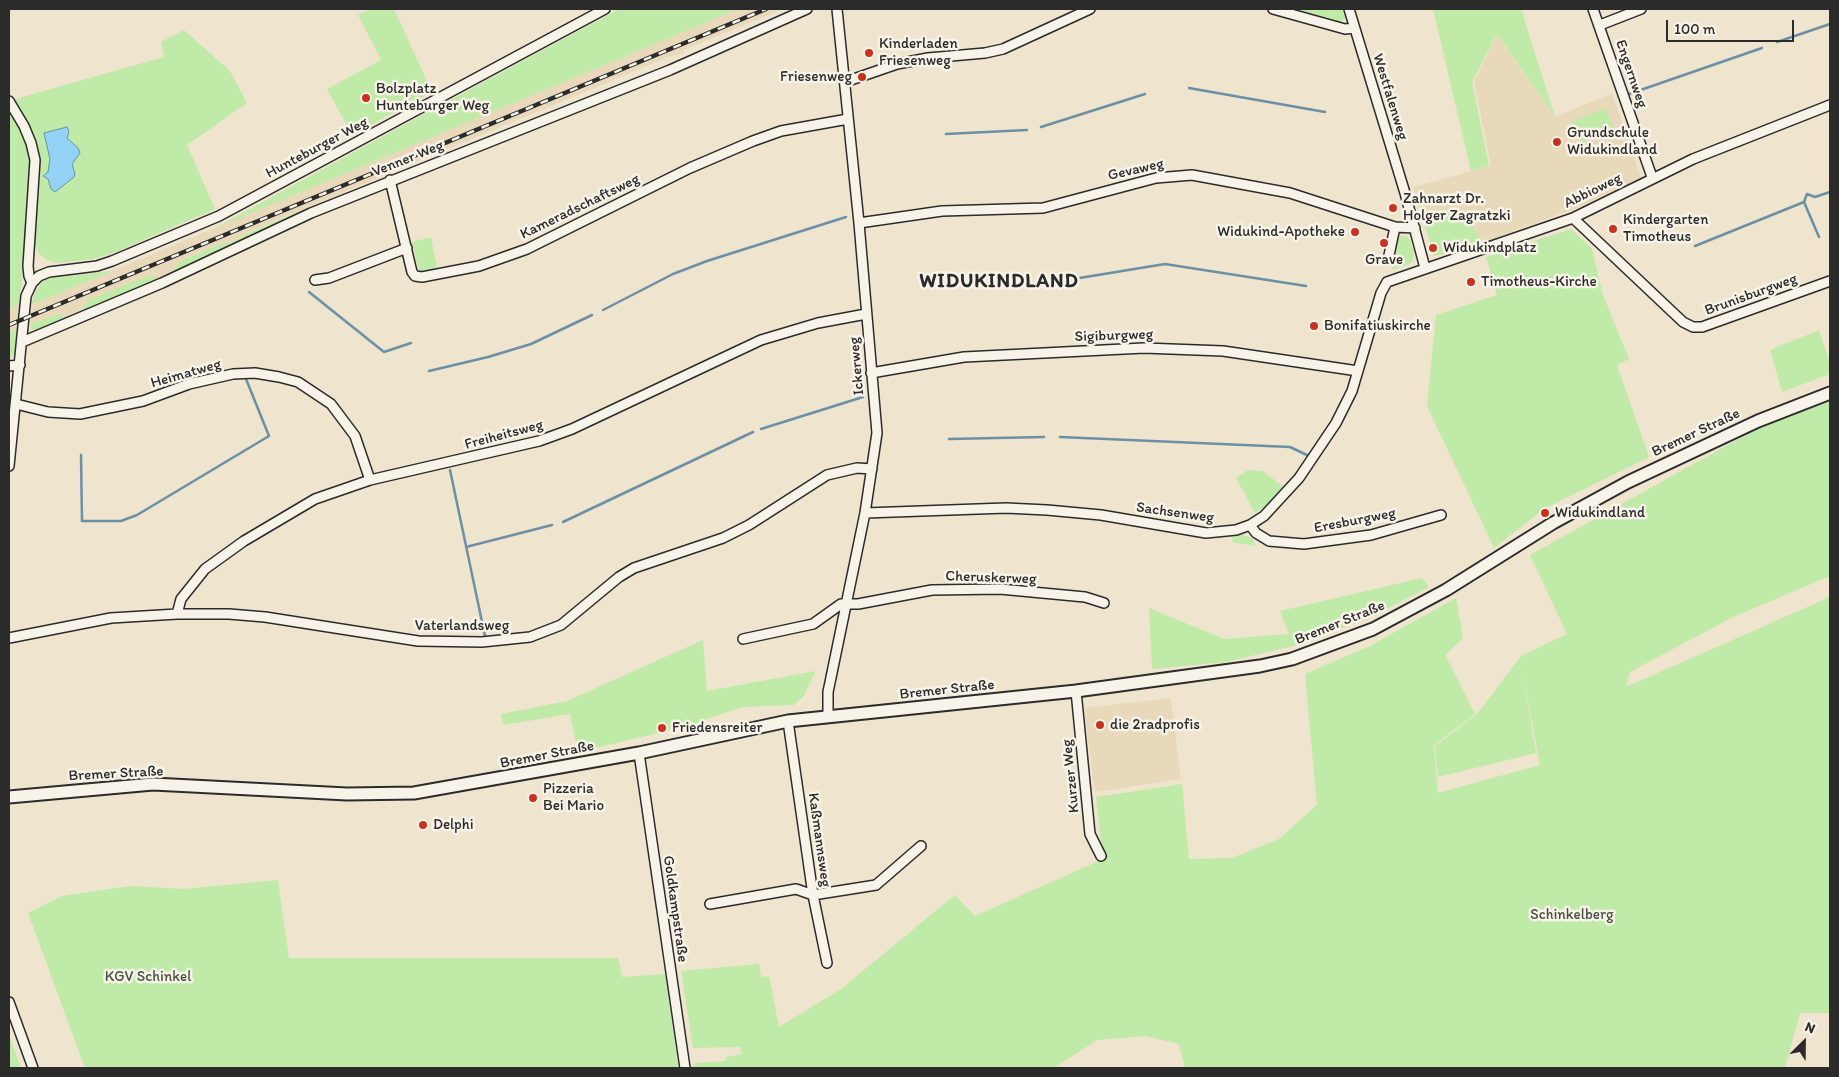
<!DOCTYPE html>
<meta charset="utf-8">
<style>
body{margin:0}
#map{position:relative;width:1839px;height:1077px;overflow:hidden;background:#efe4ce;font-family:Itim,sans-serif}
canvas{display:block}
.frame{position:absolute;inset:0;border:10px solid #2b2b2b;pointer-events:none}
.north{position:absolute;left:1779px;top:1017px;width:50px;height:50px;-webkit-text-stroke:4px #f7f3e8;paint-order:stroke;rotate:23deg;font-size:14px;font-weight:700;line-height:20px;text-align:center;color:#2b2b2b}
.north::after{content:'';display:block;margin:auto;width:18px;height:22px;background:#2b2b2b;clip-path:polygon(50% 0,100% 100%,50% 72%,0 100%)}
.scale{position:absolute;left:1666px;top:20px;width:128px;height:22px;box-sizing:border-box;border:2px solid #2b2b2b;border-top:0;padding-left:6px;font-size:15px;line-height:18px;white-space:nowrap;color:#2b2b2b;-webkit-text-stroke:4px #f7f3e8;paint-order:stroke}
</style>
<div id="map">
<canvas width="1839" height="1077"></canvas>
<div class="frame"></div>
<div class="north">N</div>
<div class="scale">100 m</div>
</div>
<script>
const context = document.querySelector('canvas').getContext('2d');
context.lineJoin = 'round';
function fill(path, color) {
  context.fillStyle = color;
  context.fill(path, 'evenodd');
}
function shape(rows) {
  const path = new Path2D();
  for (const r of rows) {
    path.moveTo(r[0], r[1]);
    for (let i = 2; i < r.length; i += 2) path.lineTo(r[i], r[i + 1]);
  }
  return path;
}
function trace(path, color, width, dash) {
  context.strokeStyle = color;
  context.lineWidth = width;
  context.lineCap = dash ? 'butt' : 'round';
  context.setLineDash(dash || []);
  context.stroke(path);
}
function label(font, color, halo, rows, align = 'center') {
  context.font = font + ' Itim,sans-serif';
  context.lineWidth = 5;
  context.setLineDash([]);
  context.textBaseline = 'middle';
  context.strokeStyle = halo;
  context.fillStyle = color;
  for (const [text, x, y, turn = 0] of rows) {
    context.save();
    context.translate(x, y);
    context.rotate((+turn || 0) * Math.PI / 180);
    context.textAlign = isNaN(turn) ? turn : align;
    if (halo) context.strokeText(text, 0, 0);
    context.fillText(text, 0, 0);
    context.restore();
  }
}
const built = shape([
 [738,9,783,9,684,50,684,53,678,55,671,56,246,233,230,243,223,243,180,261,172,272,160,277,148,276,89,300,82,310,68,316,55,315,30,324,33,304],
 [1497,35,1555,117,1612,93,1641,178,1582,206,1460,251,1434,256,1413,187,1491,166,1474,82],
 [19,303,17,329,9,333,9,308],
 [1171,698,1181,779,1095,792,1084,708]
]);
const green = shape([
 [370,9,394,9,432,92,352,135,327,89,381,60,358,15],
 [619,9,738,9,215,228,402,126],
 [1291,9,1342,9,1345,18,1339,23],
 [1433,9,1521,9,1555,117,1497,34,1472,82,1489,166,1471,171],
 [184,30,230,71,247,103,187,145,215,209,111,254,93,259,58,263,47,260,38,253,35,243,38,160,12,100,164,57,161,42],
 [9,106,22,127,31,157,26,250,19,303,9,308],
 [1605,108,1614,129,1581,143,1571,122],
 [319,203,160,280,39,331,31,329,30,324,55,315,68,316,82,310,88,300,148,276,161,277,172,272,180,261,223,243,230,243,246,234],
 [1456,209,1461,217,1468,217,1481,243,1434,256,1423,219],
 [1571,229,1592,249,1603,295,1629,359,1617,365,1649,457,1544,509,1494,548,1427,406,1436,315,1497,295,1486,257],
 [1399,236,1406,236,1410,239,1414,253,1413,260,1408,265,1392,270],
 [431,237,437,268,419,271,412,242],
 [112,271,33,304,32,304,35,292,43,281,51,278],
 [17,329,14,354,9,360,9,333],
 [1819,330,1830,363,1830,374,1782,392,1770,350],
 [1830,400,1830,576,1733,617,1630,672,1626,687,1830,597,1830,1013,1800,1013,1785,1068,1185,1068,1179,1044,1145,1036,1097,1040,1054,1068,691,1068,695,1063,726,1061,726,1057,742,1054,740,1047,693,1048,681,971,759,964,761,977,769,976,779,1027,841,989,955,895,975,916,1103,859,1096,797,1182,784,1189,859,1232,858,1279,839,1317,805,1305,674,1368,647,1456,598,1463,638,1445,655,1475,714,1434,745,1438,793,1540,765,1521,663,1536,753,1438,777,1435,746,1477,714,1521,656,1567,634,1530,555,1762,426],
 [1248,470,1262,471,1283,486,1267,505,1255,513,1236,478],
 [1233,534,1241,534,1253,539,1255,546,1232,542],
 [1422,578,1429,587,1367,619,1293,646,1226,662,1152,669,1149,608,1224,639,1289,634,1280,611],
 [703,640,707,691,816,671,803,697,794,705,743,707,709,718,701,723,578,752,570,714,504,725,501,714,567,701],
 [278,880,289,958,618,958,622,977,665,974,678,1068,85,1068,28,913,62,896,130,886,183,889],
 [9,1035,21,1068,9,1068]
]);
const water = shape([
 [67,127,69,132,67,138,78,148,80,153,72,164,75,174,74,177,55,192,51,189,48,179,43,176,48,172,50,159,44,133,67,127]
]);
const stream = shape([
 [1777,42,1830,24],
 [1189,88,1325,112],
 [1629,94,1762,48],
 [1041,127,1145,94],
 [946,134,1027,130],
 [1804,202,1819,237],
 [1695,246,1804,202,1807,194,1815,197,1830,192],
 [1055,282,1165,264,1306,286],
 [944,283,1037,284],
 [309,292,384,352,411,343],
 [603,310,673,274,707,261,846,217],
 [429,371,488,357,531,344,592,315],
 [761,429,863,397],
 [1060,437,1290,447,1307,455],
 [949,439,1044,437],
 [81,455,82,521,121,521,137,515,269,436,246,379],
 [450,470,485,636],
 [563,522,753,432],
 [466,547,552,525]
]);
const minor = shape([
 [1273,9,1345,29,1354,28],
 [1349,9,1405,193,1425,268],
 [1593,9,1652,177],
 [1600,25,1641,9],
 [845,82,897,64,928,58,985,53,1003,49,1090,9],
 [9,101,24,126,31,143,35,160,28,266,29,276,32,283],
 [390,180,412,272,415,276,422,277,479,266,527,249,690,168,753,141,781,131,848,119],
 [1573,218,1683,322,1693,327,1702,327,1830,281],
 [859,223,942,211,1043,208,1156,178,1192,175,1290,193,1395,227,1415,228],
 [1388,260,1395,227],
 [315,280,329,278,407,248],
 [22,342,162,283,311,213,670,70,807,9],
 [9,366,20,365],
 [871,373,964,357,1144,348,1223,351,1358,371],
 [16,404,48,412,80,414,143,401,189,384,233,374,255,373,279,377,298,382,331,404,355,436,370,480],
 [9,466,26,296,32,283,39,276,49,272,97,266,112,261,219,216,605,9],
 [865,513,1006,508,1047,510,1101,515,1206,533,1236,530,1250,525,1264,516,1299,478,1336,423,1352,391,1381,293,1387,282,1573,218,1693,159,1830,105],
 [1250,525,1256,533,1269,541,1304,544,1371,535,1441,515],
 [177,614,181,599,205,569,244,541,315,499,370,480,539,441,572,429,761,340,818,323,866,314],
 [9,638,111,618,177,614,229,614,265,617,418,641,482,642,530,637,561,625,619,577,634,568,723,538,749,525,827,475,857,468,872,469],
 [743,639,813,624,841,604,858,604,932,590,1000,589,1085,597,1104,603],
 [1076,691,1090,834,1101,856],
 [828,717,828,692,865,513,877,433,859,223,837,9],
 [788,721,813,895,827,963],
 [639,753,685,1068],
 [710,904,796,889,813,895,876,885,921,846],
 [9,1002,33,1068]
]);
const major = shape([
 [9,797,153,784,347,794,414,793,639,753,788,721,1076,691,1260,666,1292,659,1373,629,1446,590,1553,523,1628,482,1758,421,1830,393]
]);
const rail = shape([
 [9,325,766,9]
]);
const markers = [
 [869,53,5,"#c8321e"],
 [862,77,5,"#c8321e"],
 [366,98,5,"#c8321e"],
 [1557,142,5,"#c8321e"],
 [1393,208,5,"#c8321e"],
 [1613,229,5,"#c8321e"],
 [1355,232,5,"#c8321e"],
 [1384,243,5,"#c8321e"],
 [1433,248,5,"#c8321e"],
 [1471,282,5,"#c8321e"],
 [1314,326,5,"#c8321e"],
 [1545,513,5,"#c8321e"],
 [1100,725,5,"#c8321e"],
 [662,728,5,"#c8321e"],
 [533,798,5,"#c8321e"],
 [423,825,5,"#c8321e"]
];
const poiNames = [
 ["Kinderladen",879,44],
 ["Friesenweg",879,61],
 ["Friesenweg",852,77,"right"],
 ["Bolzplatz",376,89],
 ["Hunteburger Weg",376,106],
 ["Grundschule",1567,133],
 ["Widukindland",1567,150],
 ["Zahnarzt Dr.",1403,199],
 ["Holger Zagratzki",1403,216],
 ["Kindergarten",1623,220],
 ["Timotheus",1623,237],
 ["Widukind-Apotheke",1345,232,"right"],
 ["Widukindplatz",1443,248],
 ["Grave",1384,260,"center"],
 ["Timotheus-Kirche",1481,282],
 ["Bonifatiuskirche",1324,326],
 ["Widukindland",1555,513],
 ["die 2radprofis",1110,725],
 ["Friedensreiter",672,728],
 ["Pizzeria",543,789],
 ["Bei Mario",543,806],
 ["Delphi",433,825]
];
const streetNames = [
 ["Engernweg",1631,74,71],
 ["Westfalenweg",1390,97,73],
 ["Hunteburger Weg",317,148,-28],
 ["Venner Weg",408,159,-22],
 ["Gevaweg",1136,170,-13],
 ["Abbioweg",1593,191,-26],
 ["Kameradschaftsweg",580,207,-26],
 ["Brunisburgweg",1751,295,-20],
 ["Sigiburgweg",1114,336,-2],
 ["Ickerweg",857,366,-95],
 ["Heimatweg",186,374,-16],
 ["Bremer Straße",1696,433,-25],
 ["Freiheitsweg",504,435,-15],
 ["Sachsenweg",1175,513,8],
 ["Eresburgweg",1355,521,-11],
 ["Cheruskerweg",991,578,2],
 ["Bremer Straße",1340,623,-22],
 ["Vaterlandsweg",462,626],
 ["Bremer Straße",947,690,-6],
 ["Bremer Straße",547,755,-11],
 ["Bremer Straße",116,774,-3],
 ["Kurzer Weg",1071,776,-96],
 ["Kaßmannsweg",819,840,82],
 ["Goldkampstraße",675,909,82]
];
const parkNames = [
 ["Schinkelberg",1572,915],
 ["KGV Schinkel",148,977]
];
const districtNames = [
 ["WIDUKINDLAND",999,282]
];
fill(built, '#e9d9bb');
fill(green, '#bfeaa7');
fill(water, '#95d3f6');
trace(water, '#6b90a5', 1);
trace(stream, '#6b90a5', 2.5);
trace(minor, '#2b2b2b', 12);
trace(major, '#2b2b2b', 15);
trace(minor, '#f7f3e8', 9);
trace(major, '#f7f3e8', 11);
trace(rail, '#2b2b2b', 4.5);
trace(rail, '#f7f3e8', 2.5, [8]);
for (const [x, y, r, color] of markers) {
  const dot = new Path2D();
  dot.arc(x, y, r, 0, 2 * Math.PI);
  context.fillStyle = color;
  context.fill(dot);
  trace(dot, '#f7f3e8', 2);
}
label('15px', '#2b2b2b', '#f7f3e8', poiNames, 'left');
label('15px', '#2b2b2b', '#f7f3e8', streetNames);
label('15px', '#495144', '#f7f3e8', parkNames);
context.letterSpacing = '1px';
label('bold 20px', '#2b2b2b', '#f7f3e8', districtNames);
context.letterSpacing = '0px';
</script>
